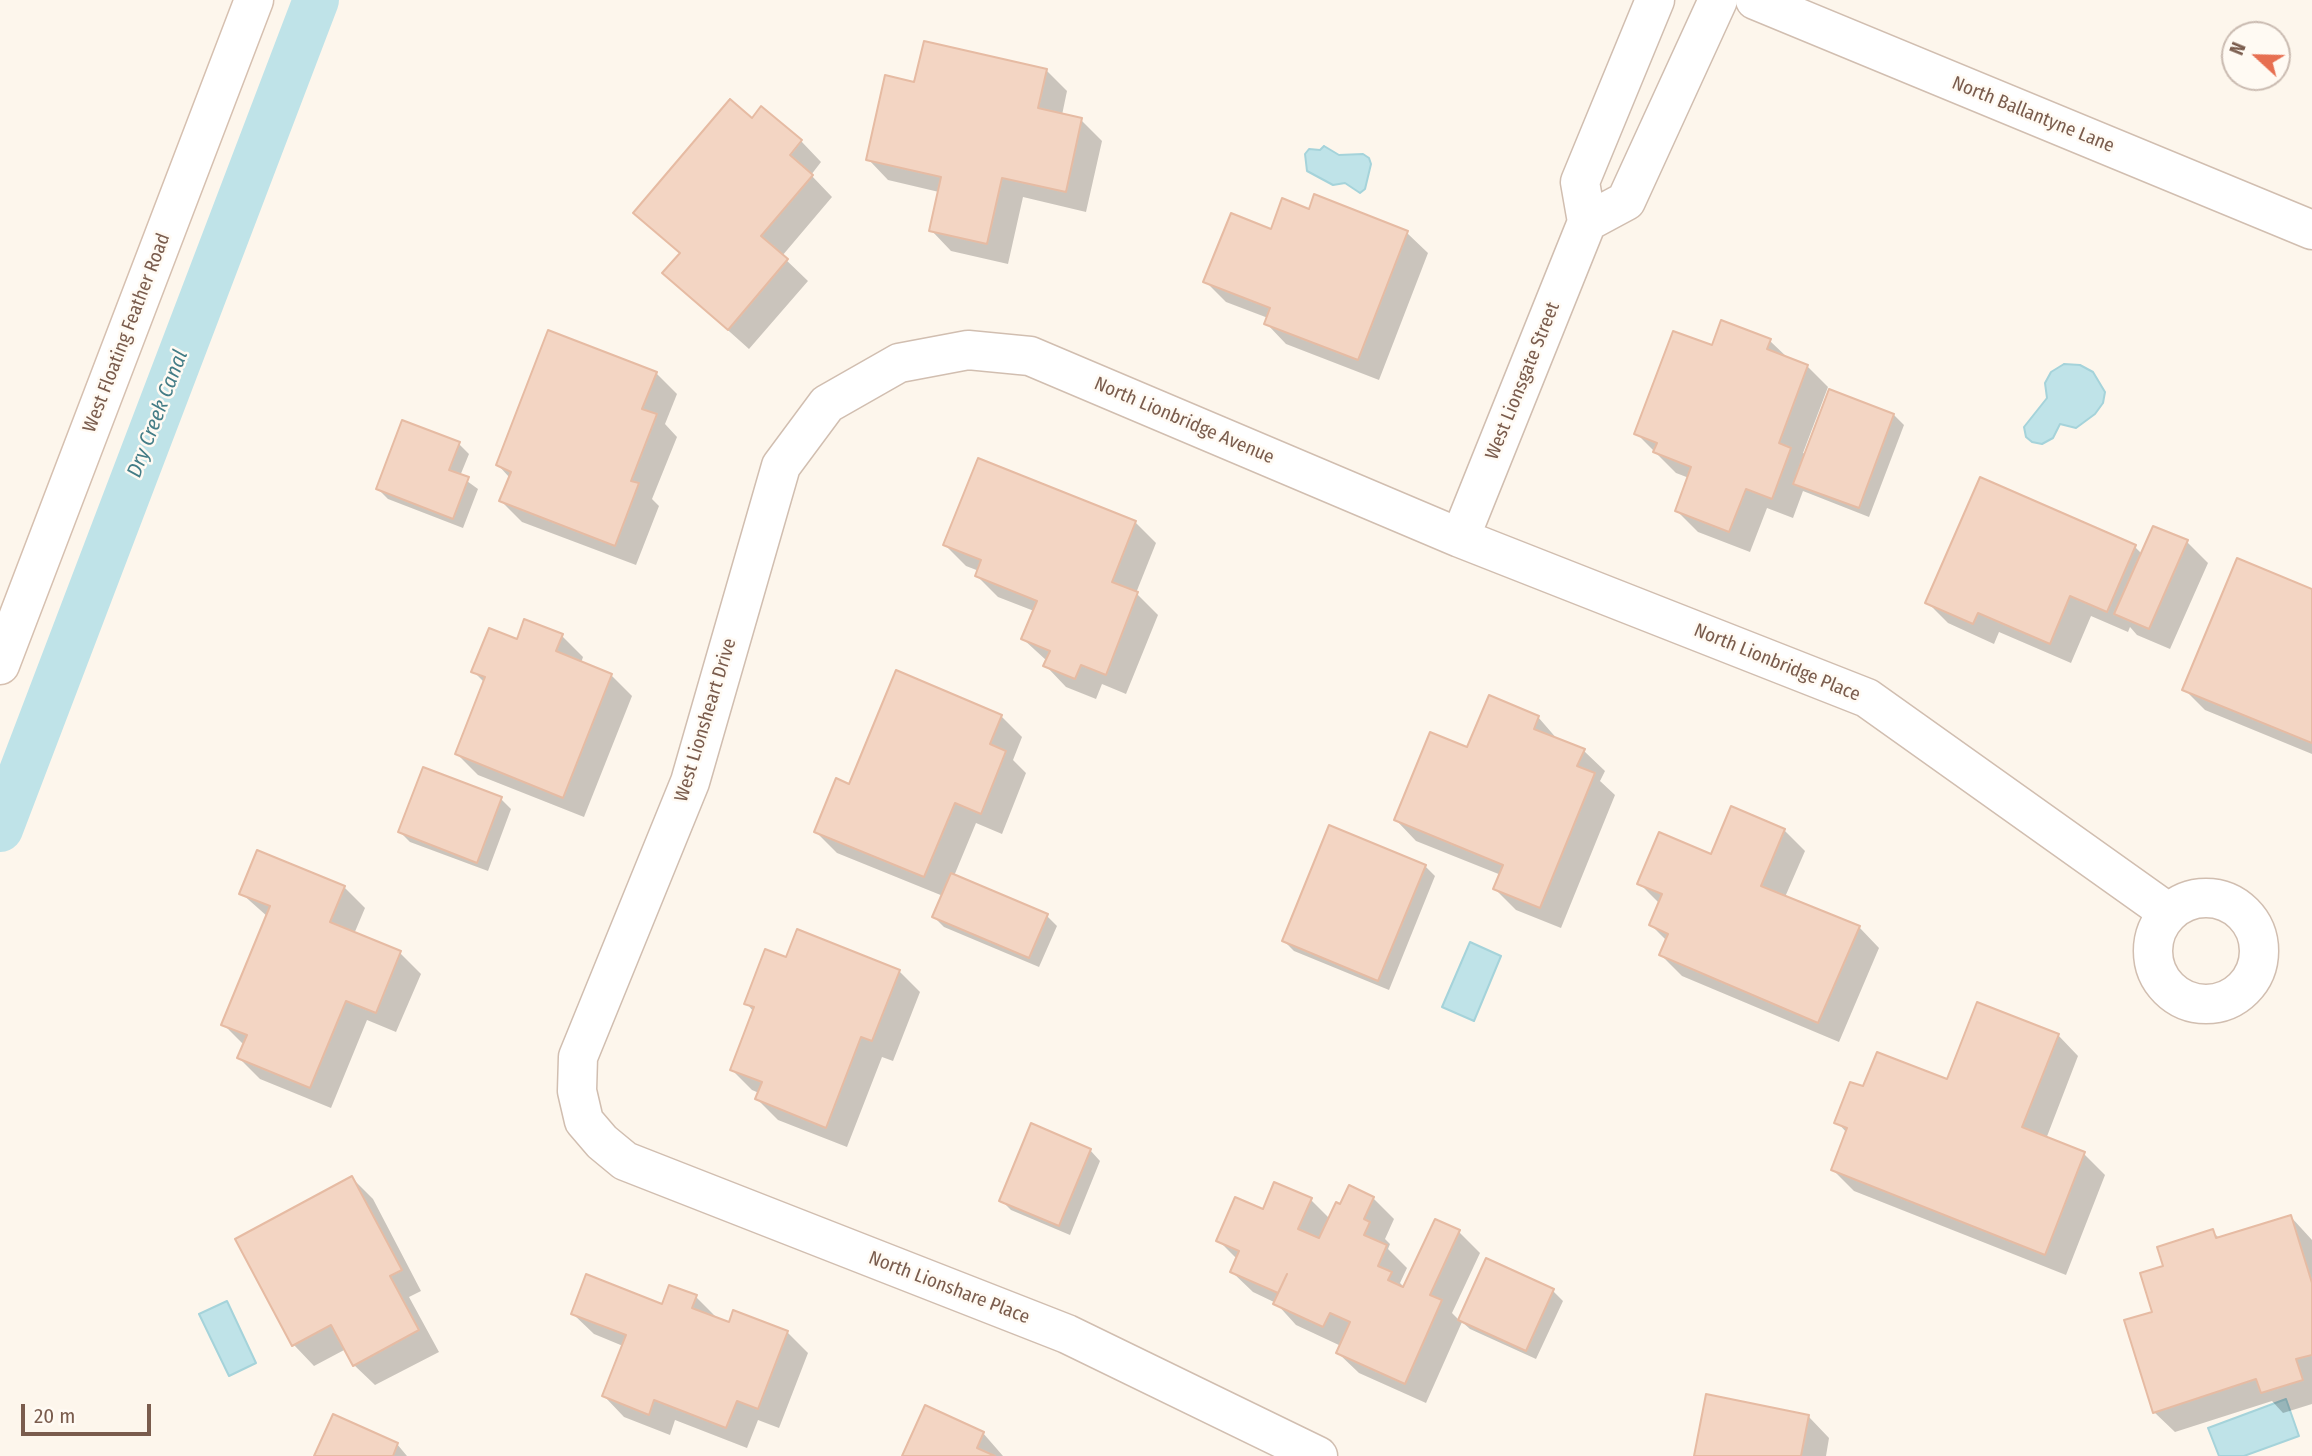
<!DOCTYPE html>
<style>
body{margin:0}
#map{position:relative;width:2312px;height:1456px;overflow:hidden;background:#fdf6ec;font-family:"Fira Sans Condensed",sans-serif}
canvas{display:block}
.north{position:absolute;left:2221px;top:21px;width:70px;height:70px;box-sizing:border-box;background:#fffaf3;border:2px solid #cabbb1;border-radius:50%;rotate:292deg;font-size:19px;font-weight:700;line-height:28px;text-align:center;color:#7a5c4d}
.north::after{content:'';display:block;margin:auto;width:24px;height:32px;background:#e76f51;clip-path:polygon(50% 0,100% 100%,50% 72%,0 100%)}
.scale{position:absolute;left:21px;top:1404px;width:130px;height:32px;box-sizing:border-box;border:4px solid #7a5c4d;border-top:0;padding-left:9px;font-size:21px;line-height:24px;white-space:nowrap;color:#7a5c4d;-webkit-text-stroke:5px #fffaf3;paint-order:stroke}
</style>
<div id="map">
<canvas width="2312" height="1456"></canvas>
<div class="north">N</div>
<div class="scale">20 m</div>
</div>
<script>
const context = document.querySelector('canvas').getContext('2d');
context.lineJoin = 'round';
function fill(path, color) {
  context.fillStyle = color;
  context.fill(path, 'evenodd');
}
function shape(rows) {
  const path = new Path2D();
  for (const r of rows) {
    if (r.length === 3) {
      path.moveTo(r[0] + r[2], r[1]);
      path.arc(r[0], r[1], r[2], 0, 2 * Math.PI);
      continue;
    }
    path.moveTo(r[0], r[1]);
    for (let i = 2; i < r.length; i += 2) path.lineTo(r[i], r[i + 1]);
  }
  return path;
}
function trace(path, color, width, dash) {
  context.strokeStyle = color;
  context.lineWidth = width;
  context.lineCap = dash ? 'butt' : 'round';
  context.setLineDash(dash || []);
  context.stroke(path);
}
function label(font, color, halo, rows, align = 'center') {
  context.font = font + ' "Fira Sans Condensed",sans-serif';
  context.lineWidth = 5;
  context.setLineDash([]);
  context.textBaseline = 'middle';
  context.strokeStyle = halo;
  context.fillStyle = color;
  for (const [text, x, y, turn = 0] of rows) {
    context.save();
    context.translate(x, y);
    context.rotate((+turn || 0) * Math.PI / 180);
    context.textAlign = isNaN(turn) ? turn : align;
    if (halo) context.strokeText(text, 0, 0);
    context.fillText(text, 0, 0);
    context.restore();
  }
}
const water = shape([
 [1324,146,1339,155,1363,154,1369,158,1371,164,1365,189,1360,193,1345,183,1333,185,1307,171,1305,154,1309,149,1320,150,1324,146],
 [2064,364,2080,365,2093,372,2105,392,2103,403,2095,414,2076,428,2060,424,2053,438,2042,444,2032,442,2026,437,2024,427,2047,398,2045,383,2051,372,2064,364],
 [1470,942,1501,956,1474,1021,1442,1007,1470,942],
 [227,1301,256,1363,229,1376,199,1314,227,1301],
 [2286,1399,2299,1436,2244,1456,2219,1456,2208,1428,2286,1399]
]);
const shadow = shape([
 [1046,70,1067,91,1062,115,1081,120,1102,141,1086,212,1023,197,1008,264,951,251,931,230,939,192,888,180,868,159,915,84],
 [752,120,801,141,821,162,811,175,832,197,782,256,808,281,749,349,664,273,680,254,636,213],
 [1272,231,1407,233,1428,253,1379,380,1286,344,1266,323,1268,318,1226,302,1206,282],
 [1722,322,1770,341,1789,359,1807,366,1828,387,1803,453,1806,454,1830,391,1894,415,1904,425,1869,517,1803,491,1793,518,1767,508,1750,552,1698,532,1677,511,1689,478,1676,473,1636,433,1713,347],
 [656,373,677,394,665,424,677,437,652,499,659,506,636,565,522,522,501,501,510,478,498,465],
 [459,444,469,454,460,476,478,489,463,528,388,499,378,489],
 [1135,522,1156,543,1136,593,1158,615,1126,694,1102,684,1096,699,1066,687,1046,666,1047,661,1023,639,1034,611,998,597,977,576,979,571,966,566,945,545],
 [2187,542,2208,563,2170,649,2137,635,2130,627,2128,632,2091,616,2071,663,1999,632,1994,644,1948,623,1927,602,2135,547,2142,554],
 [2312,591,2312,754,2205,710,2184,689],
 [525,621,562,636,583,657,581,663,611,675,632,696,584,817,478,775,457,754,485,683,473,671,518,641],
 [1001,716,1022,737,1013,760,1026,773,1002,834,976,823,954,876,1047,916,1057,926,1039,967,944,927,934,917,943,896,837,853,816,832,850,786],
 [1538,717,1558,740,1584,751,1605,771,1600,781,1615,795,1561,928,1516,910,1495,889,1501,875,1416,841,1396,820,1468,750],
 [501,799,511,809,488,871,410,842,400,832],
 [1784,830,1805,851,1785,897,1859,927,1879,948,1839,1042,1682,976,1661,955,1667,941,1651,925,1660,904,1639,883],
 [1425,866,1435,876,1389,990,1294,951,1284,941],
 [344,887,365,908,354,934,400,953,421,974,396,1032,367,1020,331,1108,260,1079,239,1058,245,1046,223,1024,268,917,241,893],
 [787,960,899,971,920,992,893,1061,882,1057,847,1147,778,1120,757,1099,759,1093,752,1090,732,1070,754,1012,746,1003],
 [2058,1035,2078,1056,2046,1139,2084,1154,2105,1175,2066,1275,1854,1191,1833,1170,1847,1133,1837,1122,1864,1088,1948,1082],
 [1090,1150,1100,1161,1070,1235,1011,1210,1001,1200],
 [352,1178,373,1199,421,1291,409,1297,439,1352,375,1385,354,1365,346,1349,314,1366,294,1345],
 [1373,1198,1394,1219,1385,1239,1390,1244,1388,1249,1407,1268,1400,1283,1405,1288,1436,1221,1459,1232,1480,1253,1452,1313,1459,1320,1553,1291,1563,1301,1536,1359,1470,1329,1462,1322,1426,1403,1359,1373,1338,1353,1341,1346,1296,1325,1276,1303,1253,1292,1232,1272,1237,1259,1218,1240,1264,1211,1311,1200,1330,1219,1341,1206],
 [2291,1217,2312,1240,2312,1404,2283,1413,2272,1401,2175,1432,2154,1412,2154,1313,2165,1267,2212,1231,2220,1239],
 [696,1297,717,1318,730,1325,787,1332,808,1353,779,1428,758,1420,747,1448,675,1420,670,1435,624,1417,604,1396,623,1346,594,1334,573,1314,663,1306],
 [1707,1397,1809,1417,1829,1438,1826,1456,1696,1456],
 [983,1433,1003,1456,904,1456],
 [397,1444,407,1456,316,1456]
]);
const canal = shape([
 [0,829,316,0]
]);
const building = shape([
 [924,41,1047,69,1038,108,1082,118,1066,192,1002,178,987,244,929,231,941,177,866,160,885,75,914,82,924,41],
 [730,99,752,118,761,106,802,140,790,155,813,175,761,236,788,259,728,330,662,273,680,253,633,213,730,99],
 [1314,194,1408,231,1358,360,1264,324,1270,308,1203,282,1231,213,1271,229,1282,198,1309,209,1314,194],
 [1721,320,1771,339,1767,349,1808,365,1779,443,1791,448,1772,499,1746,489,1729,532,1675,511,1691,467,1653,452,1657,443,1634,434,1673,331,1712,345,1721,320],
 [548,330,657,372,642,409,657,414,631,481,639,483,615,546,499,501,511,472,496,465,548,330],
 [1829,389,1894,414,1859,508,1793,484,1829,389],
 [402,420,460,442,449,470,469,477,453,519,376,489,402,420],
 [978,458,1136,521,1112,582,1138,592,1106,675,1081,665,1075,679,1043,666,1050,651,1021,639,1037,601,975,576,981,560,943,545,978,458],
 [1980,477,2136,545,2107,612,2070,596,2050,644,1978,613,1973,624,1925,603,1980,477],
 [2153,526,2188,540,2149,629,2114,614,2153,526],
 [2237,558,2312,589,2312,743,2182,690,2237,558],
 [524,619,563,634,556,651,612,674,563,798,455,754,485,677,471,672,489,628,517,639,524,619],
 [896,670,1002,715,990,744,1006,751,981,814,955,803,924,877,814,832,836,778,849,784,896,670],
 [1489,695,1539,716,1534,729,1585,749,1577,766,1595,773,1540,908,1493,889,1503,865,1394,820,1430,732,1467,747,1489,695],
 [423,767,502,797,477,863,398,832,423,767],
 [1731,806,1785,829,1761,886,1860,926,1818,1023,1659,955,1668,934,1649,925,1662,894,1637,884,1659,832,1711,854,1731,806],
 [1329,825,1426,865,1378,981,1282,941,1329,825],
 [257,850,345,886,330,922,401,951,376,1013,346,1001,310,1088,237,1058,247,1035,221,1025,270,906,239,894,257,850],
 [951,873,1048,914,1029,958,932,917,951,873],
 [797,929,900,970,872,1041,861,1037,826,1128,755,1099,762,1082,730,1070,754,1007,744,1004,765,949,786,957,797,929],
 [1977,1002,2059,1034,2022,1127,2085,1152,2045,1255,1831,1170,1847,1128,1834,1123,1850,1082,1863,1086,1877,1052,1947,1079,1977,1002],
 [1031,1123,1091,1149,1059,1226,999,1201,1031,1123],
 [352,1176,402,1270,390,1276,419,1330,353,1366,331,1325,292,1346,235,1239,352,1176],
 [1274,1182,1312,1198,1298,1229,1319,1238,1336,1202,1340,1204,1349,1185,1374,1197,1364,1219,1370,1222,1364,1235,1387,1245,1378,1266,1392,1272,1388,1280,1403,1287,1435,1219,1460,1230,1430,1295,1442,1300,1405,1384,1336,1353,1350,1322,1330,1313,1323,1327,1273,1304,1287,1274,1278,1293,1230,1272,1239,1251,1216,1241,1235,1197,1263,1209,1274,1182],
 [2291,1215,2312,1283,2312,1355,2296,1359,2303,1380,2261,1393,2256,1379,2153,1413,2124,1320,2152,1312,2140,1273,2163,1266,2157,1247,2213,1229,2216,1238,2291,1215],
 [1486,1258,1554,1289,1526,1351,1458,1320,1486,1258],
 [586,1274,662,1304,669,1285,697,1295,692,1308,729,1322,733,1310,788,1331,758,1409,737,1401,726,1428,654,1400,649,1415,602,1396,626,1335,571,1314,586,1274],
 [1706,1394,1809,1415,1801,1456,1694,1456,1706,1394],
 [925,1405,984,1432,977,1448,995,1456,902,1456,925,1405],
 [333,1414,398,1443,393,1456,314,1456,333,1414]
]);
const minor = shape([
 [1655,0,1580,182,1587,222,1626,201,1718,0],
 [1460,538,1587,222],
 [2206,951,53],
 [1318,1456,1067,1334,625,1161,602,1142,584,1121,577,1091,578,1057,690,782,781,466,827,404,899,363,968,350,1030,356,1460,538,1867,698,2169,913]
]);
const tertiary = shape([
 [1755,0,2312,230]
]);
const secondary = shape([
 [0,665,254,0]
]);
const streetNames = [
 ["North Ballantyne Lane",2033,115,22],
 ["West Floating Feather Road",127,333,-69],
 ["West Lionsgate Street",1523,381,-68],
 ["North Lionbridge Avenue",1184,421,23],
 ["North Lionbridge Place",1777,663,22],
 ["West Lionsheart Drive",706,720,-73],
 ["North Lionshare Place",949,1288,21]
];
const waterNames = [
 ["Dry Creek Canal",158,414,-69]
];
fill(water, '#bfe3e8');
trace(water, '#a5d3da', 2);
fill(shadow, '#0003');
trace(canal, '#bfe3e8', 46);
fill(building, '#f3d5c3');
trace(building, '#e6bba3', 2);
trace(minor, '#d1beb0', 41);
trace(tertiary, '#d1beb0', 41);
trace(secondary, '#d6c0b0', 41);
trace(minor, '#fff', 38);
trace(tertiary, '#fff', 38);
trace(secondary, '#fff', 38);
label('19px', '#7a5c4d', '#fffaf3', streetNames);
label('italic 21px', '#437c86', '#fffaf3', waterNames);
</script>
